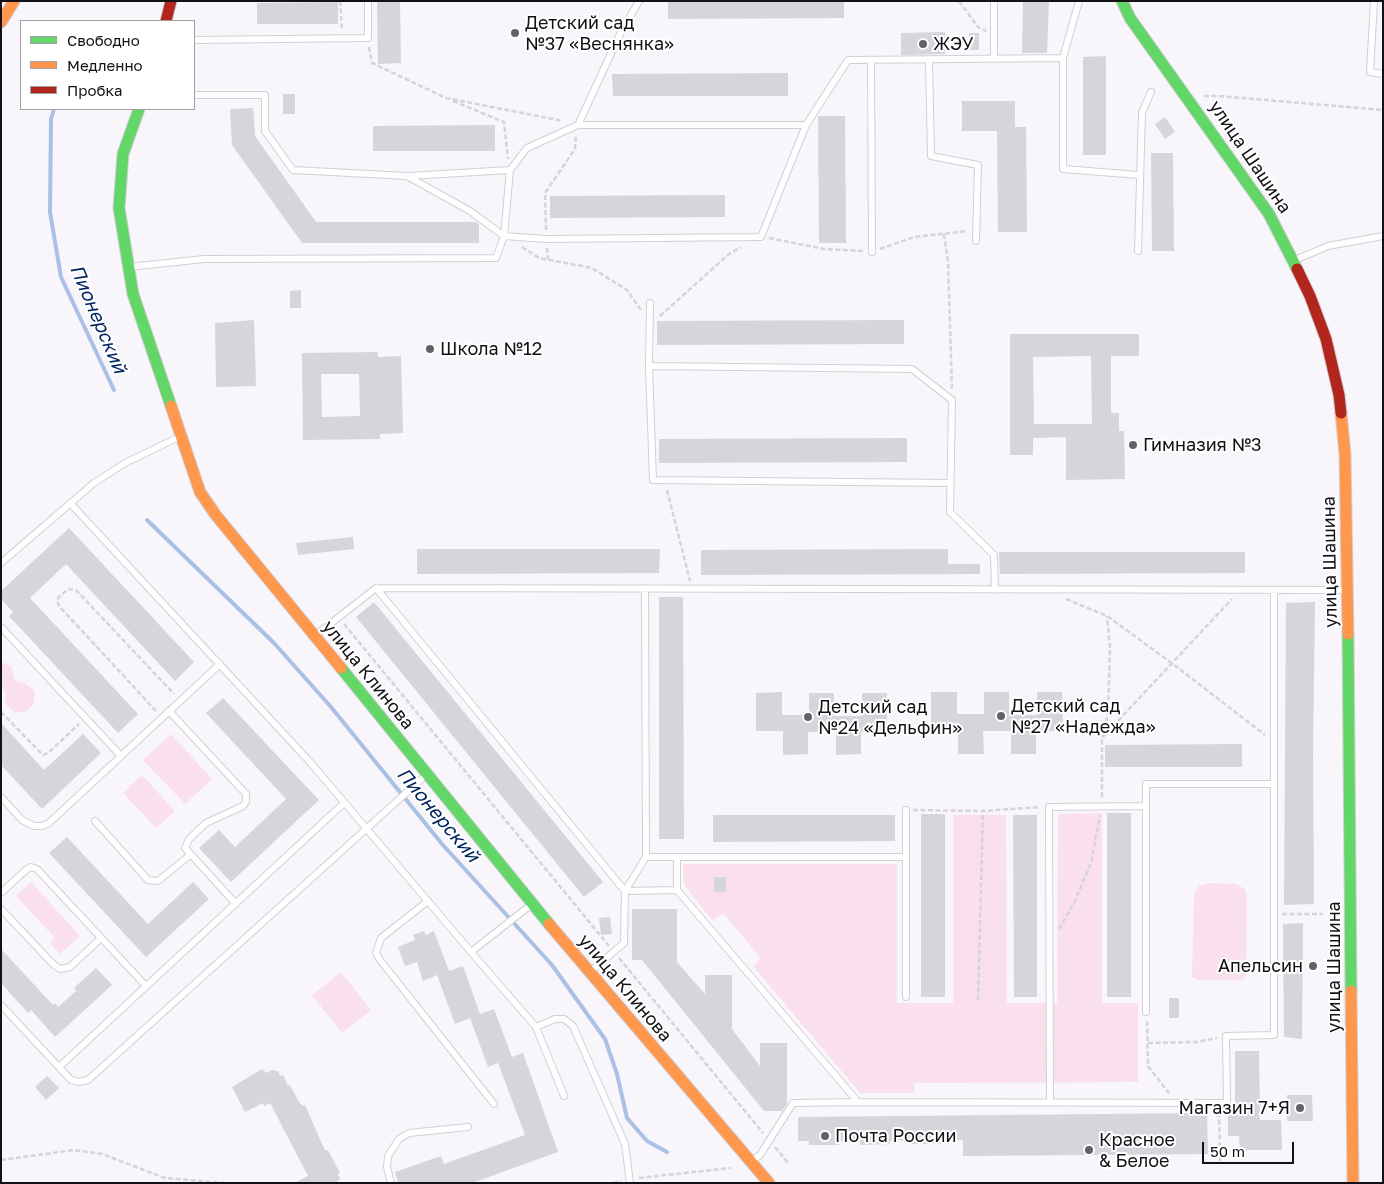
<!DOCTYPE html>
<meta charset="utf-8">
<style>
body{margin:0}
#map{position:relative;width:1384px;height:1184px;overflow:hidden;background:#f8f5fb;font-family:"Golos Text",sans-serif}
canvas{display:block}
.frame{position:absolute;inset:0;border:2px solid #131016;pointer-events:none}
.legend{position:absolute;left:20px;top:20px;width:175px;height:90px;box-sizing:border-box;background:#fff;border:1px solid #a19fa2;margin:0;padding:6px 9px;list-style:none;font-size:15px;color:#131016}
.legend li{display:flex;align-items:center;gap:10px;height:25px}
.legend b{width:25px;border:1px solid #a19fa2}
.scale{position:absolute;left:1202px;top:1142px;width:92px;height:22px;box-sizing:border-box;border:2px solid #131016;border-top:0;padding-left:6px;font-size:15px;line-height:18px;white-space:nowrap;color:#131016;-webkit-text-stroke:4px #fff;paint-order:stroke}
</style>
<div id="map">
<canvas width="1384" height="1184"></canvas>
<div class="frame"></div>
<ul class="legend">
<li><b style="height:6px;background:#63d668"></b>Свободно</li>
<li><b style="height:6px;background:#ff974d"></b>Медленно</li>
<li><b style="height:6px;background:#b3261e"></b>Пробка</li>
</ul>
<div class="scale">50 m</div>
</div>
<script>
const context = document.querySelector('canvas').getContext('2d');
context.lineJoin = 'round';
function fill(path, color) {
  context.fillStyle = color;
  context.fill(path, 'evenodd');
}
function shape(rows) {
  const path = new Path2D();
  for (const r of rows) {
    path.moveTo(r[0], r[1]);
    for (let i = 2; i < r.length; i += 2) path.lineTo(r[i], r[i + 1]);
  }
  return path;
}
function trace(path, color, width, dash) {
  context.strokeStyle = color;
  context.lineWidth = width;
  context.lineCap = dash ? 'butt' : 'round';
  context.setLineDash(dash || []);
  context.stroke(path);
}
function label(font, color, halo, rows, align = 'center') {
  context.font = font + ' "Golos Text",sans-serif';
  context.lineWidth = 4;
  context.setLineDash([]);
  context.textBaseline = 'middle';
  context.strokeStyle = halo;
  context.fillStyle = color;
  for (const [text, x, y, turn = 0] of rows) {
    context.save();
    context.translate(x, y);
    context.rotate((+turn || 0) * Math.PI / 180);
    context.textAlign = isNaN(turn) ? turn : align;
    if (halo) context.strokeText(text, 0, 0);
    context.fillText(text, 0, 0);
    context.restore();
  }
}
const green = shape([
 [1,662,11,666,15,681,24,683,33,689,35,694,33,705,25,712,15,712,6,705,5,690,1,688],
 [171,734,212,779,185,804,143,760],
 [142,775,175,811,156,828,123,793],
 [1102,813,1102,1003,1138,1003,1138,1082,914,1083,914,1093,860,1093,753,966,761,958,723,913,713,921,684,885,683,864,897,864,897,1003,953,1003,953,815,1006,815,1007,1003,1057,1003,1058,814],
 [31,882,80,936,60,954,50,943,55,938,16,896],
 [1210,883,1236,884,1245,889,1247,897,1246,975,1243,980,1197,980,1192,977,1194,894,1199,886],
 [341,972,371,1010,342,1033,312,995]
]);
const stream = shape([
 [54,109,51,119,50,212,61,277,114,390],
 [147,520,274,643,331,707,442,844,552,965,605,1039,617,1074,627,1118,647,1141,667,1152]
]);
const building = shape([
 [377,1,400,1,401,63,378,64],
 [668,1,844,1,844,18,668,19],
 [1023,1,1049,1,1047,53,1022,53],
 [338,2,338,24,257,24,257,3],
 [945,32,945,54,901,55,901,33],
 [969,33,979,33,979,50,969,50],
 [1106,56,1106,155,1083,155,1083,57],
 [788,73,788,96,613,96,612,74],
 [283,94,295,94,295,114,283,114],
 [962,101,1015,101,1015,127,1026,127,1027,232,998,232,997,131,962,131],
 [253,108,255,136,316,222,476,222,479,224,479,243,302,243,232,145,230,109],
 [818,116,845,116,846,243,819,243],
 [1165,117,1175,132,1165,139,1155,124],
 [495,125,495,151,373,151,373,126],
 [1151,153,1173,153,1174,251,1152,251],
 [725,195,725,217,550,218,550,196],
 [301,290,301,308,290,308,290,291],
 [254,320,256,386,216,387,215,323],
 [904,320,904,344,657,345,657,321],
 [1010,334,1139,334,1139,356,1111,356,1111,413,1119,413,1119,431,1124,431,1125,479,1066,480,1066,437,1033,438,1033,455,1010,455],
 [1091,356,1092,424,1034,424,1033,357],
 [378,352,378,357,401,356,403,433,380,434,380,439,303,440,302,353],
 [321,374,359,374,360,416,322,417],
 [907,438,907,462,659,463,659,439],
 [69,528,194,662,175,681,66,564,30,598,138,714,118,733,9,616,13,612,1,599,1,591],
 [353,537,354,549,298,555,296,543],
 [417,549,660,549,659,573,417,574],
 [948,549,948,564,980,564,980,574,701,575,701,550],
 [999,552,1245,552,1245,573,1000,574],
 [659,597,683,597,684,839,659,839],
 [374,602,603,882,584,897,356,617],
 [1315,602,1313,753,1314,904,1284,905,1286,603],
 [782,692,782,715,809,715,809,693,834,693,834,716,862,716,862,693,887,693,887,732,861,732,861,754,836,755,836,731,808,732,808,754,783,755,783,731,756,731,756,693],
 [931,692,957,692,957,714,984,714,984,692,1009,692,1009,715,1037,715,1037,692,1062,692,1063,731,1036,731,1036,754,1011,754,1011,731,983,731,984,754,958,754,958,730,931,730],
 [223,698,319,800,231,882,199,848,219,830,235,847,286,799,206,713],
 [1,723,44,770,83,734,101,753,42,809,1,765],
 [1242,744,1242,767,1105,767,1105,745],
 [1107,813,1131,813,1131,997,1107,997],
 [921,814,945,814,945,997,921,997],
 [713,815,895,815,895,841,713,842],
 [1013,815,1037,815,1037,997,1014,997],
 [67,837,148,924,193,882,209,899,146,957,49,853],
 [714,877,726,877,726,892,714,892],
 [632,909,677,909,677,962,705,994,705,975,732,975,732,1029,760,1066,760,1043,787,1043,787,1104,782,1111,764,1111,642,960,632,960],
 [610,917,612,934,601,935,599,918],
 [1303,923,1302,1039,1284,1037,1283,924],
 [424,931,426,935,434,931,449,971,463,966,480,1014,494,1009,512,1057,523,1053,558,1152,472,1183,398,1183,395,1172,441,1156,444,1164,525,1135,498,1063,488,1067,470,1018,455,1024,437,975,423,981,417,962,405,966,398,947,415,940,413,935],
 [1,949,53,1005,55,1003,58,1007,76,991,74,988,96,968,112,985,55,1037,31,1010,28,1013,1,983],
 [1169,998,1179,998,1179,1018,1169,1018],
 [1235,1051,1259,1051,1260,1120,1281,1120,1282,1150,1240,1150,1239,1136,1228,1136,1228,1113,1235,1113],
 [262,1069,266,1073,272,1070,278,1071,280,1076,283,1075,288,1086,290,1085,299,1102,303,1106,305,1105,323,1146,326,1151,328,1150,340,1173,338,1174,340,1179,335,1183,294,1183,308,1176,270,1103,264,1106,263,1103,245,1112,232,1087],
 [47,1076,59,1088,46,1100,35,1087],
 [1287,1095,1312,1095,1313,1121,1287,1121],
 [1207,1113,1208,1154,963,1156,963,1140,941,1140,941,1144,911,1144,911,1140,890,1141,890,1144,860,1145,860,1141,839,1141,839,1145,809,1145,809,1141,798,1141,798,1117]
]);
const path = shape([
 [340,1,342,30],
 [959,1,978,27,986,31],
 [369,47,372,63,446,98,563,121],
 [1204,96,1219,96,1383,110],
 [453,101,504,122,508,159],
 [546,230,545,193,575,149,576,134],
 [944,234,948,261,952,390],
 [769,238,824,249,865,251],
 [522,247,539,258,592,268,627,290,641,310],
 [547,248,548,259],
 [880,249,914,237,967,231],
 [660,316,729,254,741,247],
 [667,490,690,581],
 [1066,599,1107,616,1173,664,1265,735],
 [344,624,609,946],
 [156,711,59,606,57,600,59,597,68,589,76,590,174,694],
 [1,712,43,755,48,753,79,724],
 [1102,737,1108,714,1110,647,1107,616],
 [1102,797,1102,738,1232,599],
 [913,810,983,811,1040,807],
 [1282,914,1323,914],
 [1059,929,1075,901,1091,863,1100,815],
 [619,958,763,1133],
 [978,1000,983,811],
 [1147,1021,1148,1066,1169,1093],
 [1148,1043,1196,1042,1217,1038],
 [1219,1112,1220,1161],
 [775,1147,788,1163],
 [1,1160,74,1150,102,1154,165,1178,225,1183],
 [639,1178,731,1168],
 [613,1183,621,1181]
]);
const lane = shape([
 [1079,1,1063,58,1063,169,1139,175],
 [1374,1,1370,72,1383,74],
 [194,40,368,38,368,1],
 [994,59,994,1],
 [871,60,872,252],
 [929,60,931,156,978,165,976,241],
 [194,95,265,95,265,131,293,170,407,176,470,211,504,236,546,239,761,237,806,125],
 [578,125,806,125,848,60,1063,58],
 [408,176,510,170],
 [1138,251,1142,113,1151,92],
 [1295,260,1328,246,1383,236],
 [129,267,204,259,496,258,504,236,510,170,527,148,578,125,620,34,639,1],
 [650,303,649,366,653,480,949,483],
 [649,366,912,369,952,400,950,512,994,555,995,590],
 [70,503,310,762,471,952,532,904],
 [1,563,94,483,125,463,179,437],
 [376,588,625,891,646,857,645,589],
 [1,627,121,756,49,823,42,826,34,826,22,820,1,797],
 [316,635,376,588,1347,590],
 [169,711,246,794,246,802,243,806,206,823,189,839,185,848,236,904],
 [121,756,220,664],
 [95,821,148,880,158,881,163,877,190,855],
 [646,857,906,857,906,810],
 [677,857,677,890,858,1102,1227,1103,1226,1036,1274,1035,1274,591],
 [906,857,906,997],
 [1,893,27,869,31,867,37,869,146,986],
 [428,901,381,938,376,953,380,960,494,1104],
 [1,909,53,964,60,969,70,967,101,938],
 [471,952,536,1027,564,1096],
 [590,972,624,943,625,891,677,890],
 [1,1005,71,1080,78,1082,88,1080,426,775],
 [1146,1012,1146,784,1274,784],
 [536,1027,555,1019,564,1019,573,1026,625,1144,630,1183],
 [59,1067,344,803],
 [1050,1102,1049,807,1146,806],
 [752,1161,760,1155,793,1103,858,1102],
 [391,1183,387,1167,388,1156,399,1139,409,1133,468,1127]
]);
const fast = shape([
 [1122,1,1130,18,1269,214,1297,269],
 [139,109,123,154,119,208,133,294,171,406],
 [1348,634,1351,991],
 [341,668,549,924]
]);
const slow = shape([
 [1,22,14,1],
 [171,406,200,492,215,514,341,668],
 [1341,413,1345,454,1348,634],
 [549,924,769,1183],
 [1351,991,1353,1183]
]);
const jam = shape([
 [166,21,171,1],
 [1297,269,1310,296,1326,339,1339,395,1341,413]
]);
const markers = [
 [515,33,5,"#636066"],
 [923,44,5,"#636066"],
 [430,349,5,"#636066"],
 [1133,445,5,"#636066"],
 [1001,716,5,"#636066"],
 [808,717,5,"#636066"],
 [1313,966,5,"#636066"],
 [1300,1108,5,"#636066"],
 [825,1136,5,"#636066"],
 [1089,1150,5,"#636066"]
];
const poiNames = [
 ["Детский сад",525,23],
 ["№37 «Веснянка»",525,44],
 ["ЖЭУ",933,44],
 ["Школа №12",440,349],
 ["Гимназия №3",1143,445],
 ["Детский сад",1011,706],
 ["№27 «Надежда»",1011,727],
 ["Детский сад",818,707],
 ["№24 «Дельфин»",818,728],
 ["Апельсин",1303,966,"right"],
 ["Магазин 7+Я",1290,1108,"right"],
 ["Почта России",835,1136],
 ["Красное",1099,1140],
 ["& Белое",1099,1161]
];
const streetNames = [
 ["улица Шашина",1250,157,56],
 ["улица Шашина",1330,562,-91],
 ["улица Клинова",368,675,51],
 ["улица Шашина",1334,967,-90],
 ["улица Клинова",625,988,50]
];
const waterNames = [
 ["Пионерский",98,319,67],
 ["Пионерский",438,815,50]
];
fill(green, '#f9e0ec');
trace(stream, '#aac0e5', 4);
fill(building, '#d5d5db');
trace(lane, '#d2cfd6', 8);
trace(fast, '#d2cfd6', 13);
trace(slow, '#d2cfd6', 13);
trace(jam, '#d2cfd6', 13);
trace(path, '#d5d4d6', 2.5, [5, 2.5]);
trace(lane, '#fefefe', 6);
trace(fast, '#63d668', 11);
trace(slow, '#ff974d', 11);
trace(jam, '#b3261e', 11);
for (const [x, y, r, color] of markers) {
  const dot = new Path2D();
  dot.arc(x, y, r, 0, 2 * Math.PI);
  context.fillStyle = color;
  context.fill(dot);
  trace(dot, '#fff', 2);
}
label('18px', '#131016', '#fff', poiNames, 'left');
label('18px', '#131016', '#fff', streetNames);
label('italic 19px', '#002660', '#fff', waterNames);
</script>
